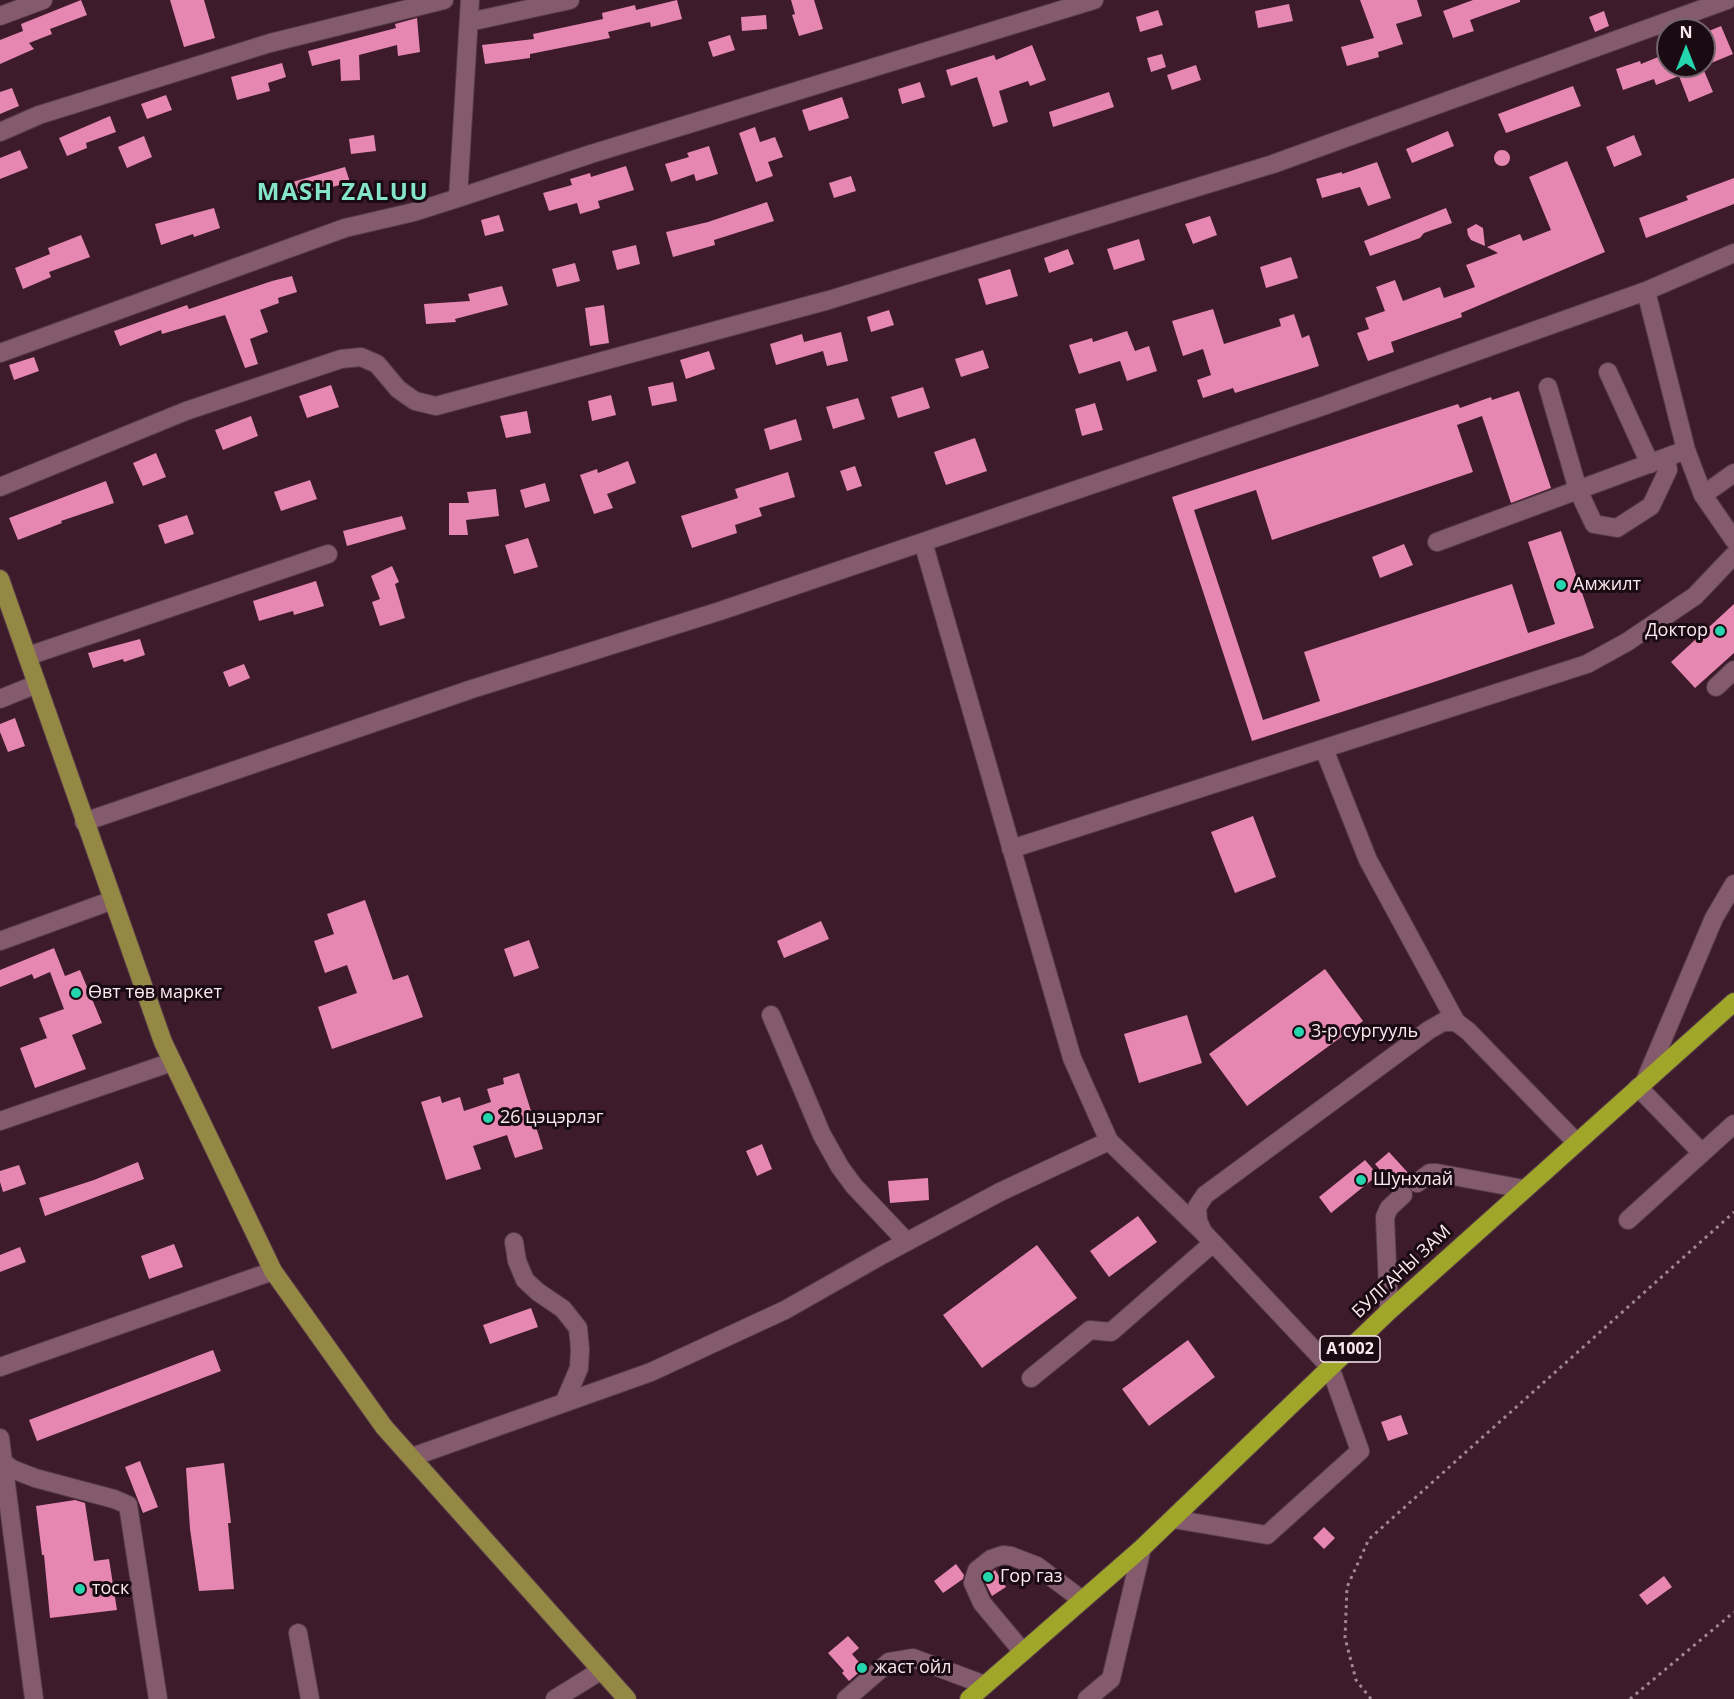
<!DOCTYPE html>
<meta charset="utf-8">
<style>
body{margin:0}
#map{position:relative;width:1734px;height:1699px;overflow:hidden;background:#3d1b2a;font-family:"Open Sans",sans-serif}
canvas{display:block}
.north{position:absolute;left:1656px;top:18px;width:60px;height:60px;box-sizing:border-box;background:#1a0b12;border:2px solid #74646b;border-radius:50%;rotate:0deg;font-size:16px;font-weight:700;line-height:24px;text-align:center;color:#fce9f0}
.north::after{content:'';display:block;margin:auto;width:21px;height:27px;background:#25d5ae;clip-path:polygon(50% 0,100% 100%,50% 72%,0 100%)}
</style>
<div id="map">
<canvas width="1734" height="1699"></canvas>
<div class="north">N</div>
</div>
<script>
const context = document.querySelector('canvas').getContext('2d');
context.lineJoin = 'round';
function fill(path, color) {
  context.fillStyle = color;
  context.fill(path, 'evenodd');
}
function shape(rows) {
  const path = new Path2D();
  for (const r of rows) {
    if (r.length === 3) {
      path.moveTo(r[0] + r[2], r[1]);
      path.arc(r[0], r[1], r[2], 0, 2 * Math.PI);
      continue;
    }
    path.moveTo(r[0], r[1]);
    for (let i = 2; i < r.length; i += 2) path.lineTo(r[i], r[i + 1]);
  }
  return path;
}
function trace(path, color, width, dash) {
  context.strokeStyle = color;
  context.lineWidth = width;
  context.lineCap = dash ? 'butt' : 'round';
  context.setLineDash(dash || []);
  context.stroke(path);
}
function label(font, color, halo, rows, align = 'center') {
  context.font = font + ' "Open Sans",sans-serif';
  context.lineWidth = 6;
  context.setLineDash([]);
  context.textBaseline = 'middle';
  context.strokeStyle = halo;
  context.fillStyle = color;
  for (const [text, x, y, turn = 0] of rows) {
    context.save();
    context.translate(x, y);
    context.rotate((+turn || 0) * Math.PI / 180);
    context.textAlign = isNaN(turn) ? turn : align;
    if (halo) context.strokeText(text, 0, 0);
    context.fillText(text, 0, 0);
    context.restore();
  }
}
const building = shape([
 [81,0,87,15,50,29,52,34,29,43,34,49,0,64,0,40,23,31,21,24],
 [170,0,204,0,215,38,184,47],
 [677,0,682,19,651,27,650,22,608,32,610,38,530,54,530,58,485,64,482,45,534,39,533,34,603,19,602,13,635,5,636,10],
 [791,0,814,0,823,29,799,36,792,15,795,14],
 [1360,0,1417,0,1422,16,1396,24,1403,44,1378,52,1379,57,1347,66,1341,47,1374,38],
 [1473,0,1520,0,1520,2,1470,20,1474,31,1453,38,1443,11],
 [1289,4,1293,21,1258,28,1255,11],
 [1158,10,1163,25,1140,32,1136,17],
 [1604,11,1609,26,1595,32,1589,17],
 [766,15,767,29,742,31,741,17],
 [417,18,420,52,398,56,397,45,359,55,360,80,341,81,340,59,312,66,308,51,396,28,395,24],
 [1721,26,1733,54,1704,66,1704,33],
 [730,35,735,50,713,57,708,42],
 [1032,45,1046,80,1030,86,1028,81,999,91,1008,122,993,127,977,77,951,86,946,70,994,55,996,60],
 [1668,53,1668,66,1702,66,1713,92,1689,102,1679,76,1656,85,1654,79,1623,90,1616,69,1640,61,1641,64],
 [1162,54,1166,67,1151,72,1147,58],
 [282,63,286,77,268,83,270,91,237,100,231,77],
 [1196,65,1201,80,1172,90,1167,75],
 [920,82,925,97,902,104,898,89],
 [1573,86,1581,106,1506,133,1498,114],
 [12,88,19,106,0,114,0,92],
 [1109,92,1114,107,1053,127,1049,112],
 [166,95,172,110,147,119,141,104],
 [842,97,849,118,809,131,802,110],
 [110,116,116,132,86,143,87,148,67,156,59,138],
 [755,127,760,142,775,137,783,157,768,162,773,176,756,182,739,133],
 [1448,131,1454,146,1412,163,1406,149],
 [374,135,376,151,351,154,349,139],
 [1634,135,1642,155,1614,167,1606,147],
 [144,136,152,157,127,168,118,147],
 [709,146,718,174,696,181,694,174,671,182,665,164,689,157,687,153],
 [1502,158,8],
 [20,150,28,168,0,179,0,158],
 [1567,161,1605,252,1461,313,1462,317,1391,342,1394,352,1368,361,1357,333,1369,329,1365,318,1385,311,1376,287,1395,280,1403,301,1440,287,1444,298,1475,287,1466,265,1498,253,1487,247,1520,234,1523,241,1551,230,1529,177],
 [1377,162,1391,198,1368,206,1360,187,1322,198,1316,179,1342,172,1342,174],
 [626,166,634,190,598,201,600,208,580,214,577,203,549,211,543,193,572,185,570,179,590,173,591,177],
 [345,167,350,182,293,198,289,183],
 [851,176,856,191,834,198,829,183],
 [1734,178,1734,204,1646,238,1639,218,1688,200,1686,196],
 [767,202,774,221,714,240,715,245,673,257,666,232,708,222],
 [214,208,220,228,194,237,193,234,161,245,155,224],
 [1446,208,1452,223,1424,233,1420,238,1370,256,1364,241],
 [499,215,504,231,485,236,481,220],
 [1210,216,1217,235,1193,244,1185,224],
 [1476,224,1483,228,1485,246,1471,240,1468,235,1467,229],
 [81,235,90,257,49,272,51,277,23,289,15,268,50,254,48,248],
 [1139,239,1145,260,1114,270,1107,249],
 [636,245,640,264,617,270,612,251],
 [1068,249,1074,264,1049,273,1044,258],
 [1291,257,1298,278,1266,288,1260,267],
 [575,263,580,281,557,287,552,269],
 [1010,269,1018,296,986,305,978,279],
 [292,276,297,292,278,298,279,303,260,310,268,332,250,339,258,364,245,368,225,315,162,334,161,330,120,346,114,331,187,305,189,309,272,281],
 [502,286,508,305,455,319,456,322,426,324,424,304,470,301,468,294],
 [604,305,609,343,590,346,585,308],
 [1213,309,1224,344,1281,326,1279,319,1294,314,1302,338,1309,335,1319,366,1235,393,1233,388,1203,398,1197,380,1211,375,1203,349,1183,356,1172,321],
 [889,310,894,325,871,332,867,317],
 [1127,331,1135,351,1149,346,1157,371,1127,381,1120,361,1079,374,1069,345,1092,338,1093,342],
 [841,332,848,361,827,366,823,351,776,365,770,344,802,334,804,342],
 [983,350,989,368,961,377,955,359],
 [709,351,715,369,686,379,680,360],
 [34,357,39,371,14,380,9,365],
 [673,382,677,401,652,406,648,387],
 [331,385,339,407,307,418,299,396],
 [923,387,930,408,898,418,891,397],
 [1519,391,1551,488,1511,503,1482,416,1457,425,1473,472,1272,540,1256,490,1194,510,1263,720,1320,701,1304,652,1512,584,1528,633,1555,624,1528,542,1561,531,1594,628,1434,682,1252,741,1172,497,1458,404,1460,408,1491,397,1492,400],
 [611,395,616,415,592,421,588,401],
 [858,398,865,419,833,429,826,407],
 [1095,403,1103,430,1082,436,1075,409],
 [527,411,531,433,506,438,500,416],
 [251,416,258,436,223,450,215,430],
 [796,419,802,440,770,450,764,429],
 [975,438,987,471,946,485,934,452],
 [156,453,166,477,143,486,133,463],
 [628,461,636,483,607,494,613,508,594,514,580,475,597,469,598,473],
 [855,466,862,486,847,491,840,471],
 [788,472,795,497,759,508,762,516,735,525,737,533,692,548,681,516,738,498,735,489],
 [310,480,317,499,281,511,274,492],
 [106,481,114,503,61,521,62,523,18,540,9,518],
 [545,483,550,501,525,508,520,490],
 [496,489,499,516,466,520,468,535,449,535,449,503,469,503,467,492],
 [187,515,194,534,165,544,158,525],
 [402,516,406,529,347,546,343,531],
 [528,538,538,567,514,574,505,545],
 [1404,544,1413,565,1380,578,1372,557],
 [392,566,399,582,395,584,405,618,380,626,372,602,380,599,371,576],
 [316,581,324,606,294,615,293,611,259,621,253,601],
 [1734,604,1734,653,1695,688,1671,662],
 [140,639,145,655,124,662,123,659,93,668,88,653],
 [244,664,250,678,229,687,223,672],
 [15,718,25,746,8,752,0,732,0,724],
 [1253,816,1276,877,1235,893,1211,832],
 [365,900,393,980,408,975,423,1017,332,1049,318,1007,357,993,347,965,325,973,314,941,334,934,327,914],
 [821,921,829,939,784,958,777,941],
 [529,940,539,968,514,977,504,949],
 [54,948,65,976,80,970,102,1023,72,1035,86,1069,35,1088,20,1048,47,1038,39,1018,64,1009,50,972,34,979,32,974,0,987,0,970],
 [1325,969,1363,1021,1247,1106,1209,1054],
 [1187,1015,1202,1063,1139,1083,1124,1034],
 [519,1073,543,1149,515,1158,507,1135,473,1146,481,1169,446,1180,421,1102,440,1096,442,1103,460,1097,464,1111,491,1102,487,1089,504,1084,503,1078],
 [762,1144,772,1169,757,1176,746,1151],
 [1389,1152,1410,1175,1406,1184,1395,1187,1375,1164],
 [1365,1160,1378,1175,1331,1213,1319,1197],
 [138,1162,144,1179,45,1216,39,1198,94,1180],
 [19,1165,26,1184,3,1192,0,1182,0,1171],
 [928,1178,929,1200,890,1203,888,1181],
 [1138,1216,1157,1242,1109,1277,1090,1251],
 [174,1244,183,1267,149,1279,141,1256],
 [1037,1245,1077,1298,982,1368,943,1315],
 [20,1247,26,1262,0,1272,0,1255],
 [531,1308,538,1327,490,1344,483,1325],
 [1188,1340,1215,1377,1149,1426,1122,1389],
 [213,1350,221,1371,37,1441,29,1420],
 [1401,1415,1408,1434,1388,1441,1381,1422],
 [140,1461,158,1507,143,1513,125,1467],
 [224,1463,231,1523,228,1523,234,1589,199,1591,190,1529,186,1468],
 [75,1500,85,1503,94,1561,109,1559,117,1610,50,1618,44,1555,42,1555,36,1506],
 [1324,1527,1335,1538,1324,1549,1313,1538],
 [956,1564,964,1575,963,1579,943,1593,934,1581],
 [995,1570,1006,1587,992,1596,985,1582,987,1577],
 [1664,1576,1672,1587,1647,1605,1639,1595],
 [848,1636,859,1648,852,1654,864,1668,849,1681,842,1673,844,1671,828,1653]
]);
const path = shape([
 [1371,1699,1356,1680,1345,1638,1347,1587,1369,1539,1734,1212],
 [1630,1699,1734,1612]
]);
const minor = shape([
 [0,16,43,0],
 [469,22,570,0],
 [0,132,39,115,270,43,444,0],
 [458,198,591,154,1094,0],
 [0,353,345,228,414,212,458,198,470,0],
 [1608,372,1650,464],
 [1548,387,1578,490,1594,524,1617,528,1651,506,1668,470,1666,458],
 [1686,450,1703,495,1734,540],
 [0,487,186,411,341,359,361,357,377,364,398,389,415,401,436,406,829,300,1273,164,1727,0],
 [1703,495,1734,473],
 [923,542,1072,1058,1109,1141,1202,1231],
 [1437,542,1686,450,1646,291],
 [28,656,328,554],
 [1716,687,1734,670],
 [0,699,37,684],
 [1324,749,1368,860,1456,1022],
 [84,822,472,689,720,611,1326,405,1646,291,1734,253],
 [1011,849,1587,664,1627,642,1695,596,1734,555],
 [0,941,113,900],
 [771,1015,822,1135,840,1167,854,1186,907,1242],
 [1645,1081,1714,918,1734,884],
 [1638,1087,1702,1153],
 [0,1121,172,1062],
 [1417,1183,1430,1173,1437,1173,1524,1189],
 [1628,1220,1734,1124],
 [514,1242,517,1261,525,1280,538,1292,563,1309,578,1328,580,1349,579,1368,564,1403],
 [1389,1311,1385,1217,1389,1208,1403,1195],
 [0,1367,273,1271],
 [1031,1378,1090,1330,1111,1332,1213,1243],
 [0,1438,34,1699],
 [412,1457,651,1372,785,1310,882,1255,1000,1192,1109,1141],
 [3,1462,12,1469,35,1478,114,1499,128,1505,158,1699],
 [1173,1519,1267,1535,1360,1451,1330,1367,1203,1232,1198,1221,1197,1207,1205,1195,1429,1030,1443,1022,1456,1022,1468,1031,1576,1142],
 [298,1633,310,1699],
 [1023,1652,982,1603,973,1583,977,1570,991,1559,1003,1555,1011,1556,1037,1566,1082,1600],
 [555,1699,600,1671],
 [846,1699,889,1662,913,1658,985,1685],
 [1087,1699,1111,1679,1142,1548]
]);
const major = shape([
 [0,579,163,1042,273,1271,384,1427,627,1699]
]);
const highway = shape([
 [969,1699,1142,1548,1389,1311,1734,1002]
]);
const markers = [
 [1561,585,6,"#25d5ae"],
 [1720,631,6,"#25d5ae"],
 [76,993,6,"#25d5ae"],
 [1299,1032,6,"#25d5ae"],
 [488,1118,6,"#25d5ae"],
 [1361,1180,6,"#25d5ae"],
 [988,1577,6,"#25d5ae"],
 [80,1589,6,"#25d5ae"],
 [862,1668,6,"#25d5ae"]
];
const shields = [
 [1350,1349,60]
];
const shieldNames = [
 ["A1002",1350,1349]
];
const poiNames = [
 ["Амжилт",1573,585],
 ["Доктор",1708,631,"right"],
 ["Өвт төв маркет",88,993],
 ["3-р сургууль",1311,1032],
 ["26 цэцэрлэг",500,1118],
 ["Шунхлай",1373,1180],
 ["Гор газ",1000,1577],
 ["тоск",92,1589],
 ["жаст ойл",874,1668]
];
const streetNames = [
 ["БУЛГАНЫ ЗАМ",1402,1272,-43]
];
const districtNames = [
 ["MASH ZALUU",343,193]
];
fill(building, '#e587b1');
trace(minor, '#563b48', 20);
trace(major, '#563b48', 20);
trace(highway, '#563b48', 20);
trace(path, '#a18791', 3, [3, 4.5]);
trace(minor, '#845b6c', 18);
trace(major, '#948844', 18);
trace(highway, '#9fa629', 18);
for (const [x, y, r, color] of markers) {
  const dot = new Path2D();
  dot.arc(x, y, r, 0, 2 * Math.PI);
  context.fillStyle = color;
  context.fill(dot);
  trace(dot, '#1a0b12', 2);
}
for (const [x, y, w] of shields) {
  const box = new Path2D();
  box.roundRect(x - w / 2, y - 13, w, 26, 4.5);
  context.fillStyle = '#1a0b12';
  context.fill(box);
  trace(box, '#fce9f0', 1.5);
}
label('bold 16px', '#fce9f0', null, shieldNames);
label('18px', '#fce9f0', '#1a0b12', poiNames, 'left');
label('18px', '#fce9f0', '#1a0b12', streetNames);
context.letterSpacing = '1.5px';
label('bold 24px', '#85e5c8', '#1a0b12', districtNames);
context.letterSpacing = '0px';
</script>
